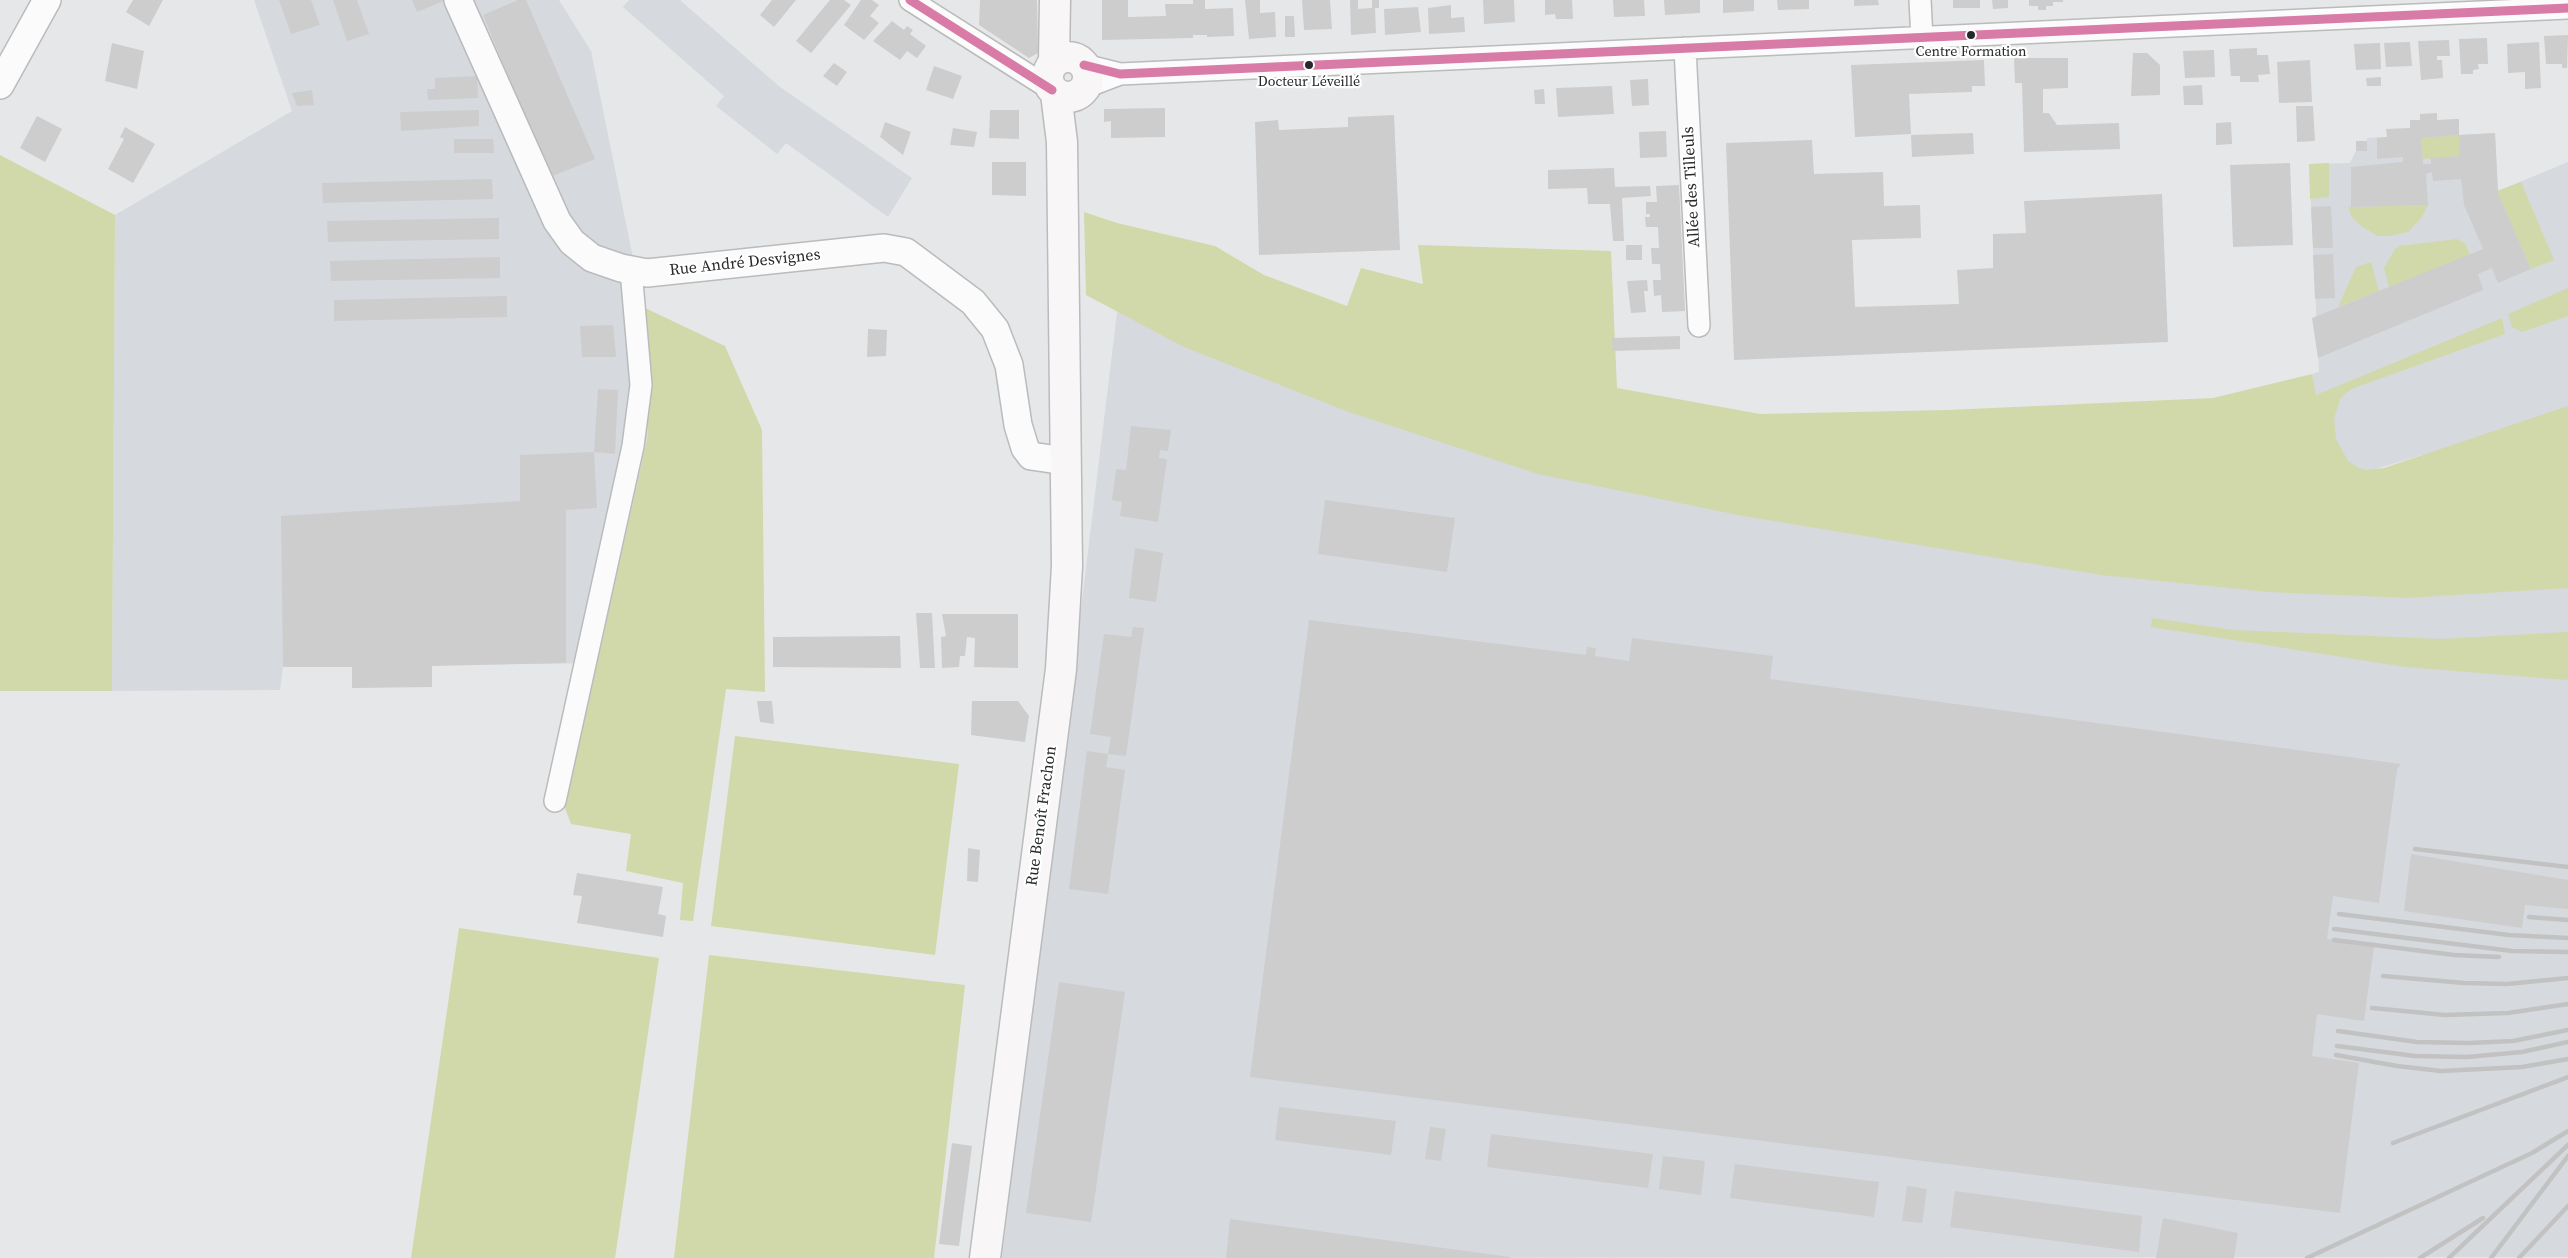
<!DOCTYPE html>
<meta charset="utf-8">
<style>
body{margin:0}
canvas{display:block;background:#e6e7e8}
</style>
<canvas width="2568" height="1258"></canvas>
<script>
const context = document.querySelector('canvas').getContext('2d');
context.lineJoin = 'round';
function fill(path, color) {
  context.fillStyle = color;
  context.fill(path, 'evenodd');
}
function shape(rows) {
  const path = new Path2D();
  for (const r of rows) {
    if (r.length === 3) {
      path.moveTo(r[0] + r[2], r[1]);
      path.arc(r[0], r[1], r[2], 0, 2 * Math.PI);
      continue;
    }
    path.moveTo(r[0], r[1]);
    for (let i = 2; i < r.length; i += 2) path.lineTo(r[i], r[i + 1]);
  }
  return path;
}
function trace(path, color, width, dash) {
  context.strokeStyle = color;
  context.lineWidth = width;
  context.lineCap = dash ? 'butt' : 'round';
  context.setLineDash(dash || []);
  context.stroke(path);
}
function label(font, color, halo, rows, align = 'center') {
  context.font = font + ' "Source Serif 4",serif';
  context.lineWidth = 4.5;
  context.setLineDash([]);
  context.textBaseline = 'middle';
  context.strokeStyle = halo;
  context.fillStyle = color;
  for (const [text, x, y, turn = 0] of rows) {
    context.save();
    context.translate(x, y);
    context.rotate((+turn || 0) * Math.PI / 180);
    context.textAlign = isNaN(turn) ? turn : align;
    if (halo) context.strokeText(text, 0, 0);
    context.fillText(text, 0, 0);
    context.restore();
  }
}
const built = shape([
 [254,0,559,0,591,51,643,307,648,435,597,663,283,667,280,690,112,691,115,215,292,111],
 [629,0,680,0,780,87,912,178,888,217,786,143,777,154,716,106,724,96,623,7],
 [2459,119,2459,135,2495,133,2498,191,2568,162,2568,411,2326,484,2312,374,2319,372,2309,164,2350,163,2356,151,2367,151,2367,138,2421,135,2421,121],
 [1121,280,1690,477,2568,480,2568,1257,1002,1258]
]);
const green = shape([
 [2459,135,2459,156,2423,159,2421,138],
 [0,155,115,215,112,691,0,691],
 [2329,163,2329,197,2310,199,2309,164],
 [2521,182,2554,260,2531,269,2497,191],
 [2428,205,2422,217,2408,232,2388,236,2378,236,2361,226,2352,217,2348,207],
 [1084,212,1117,223,1215,246,1264,275,1347,306,1361,268,1423,284,1418,245,1611,251,1617,388,1760,414,1948,410,2213,398,2312,374,2316,395,2502,318,2505,334,2354,388,2346,393,2340,399,2334,419,2336,439,2348,461,2357,467,2366,470,2384,468,2568,406,2568,588,2407,598,2268,592,2101,575,1743,516,1538,474,1346,411,1184,347,1086,295],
 [2457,239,2465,243,2470,255,2389,287,2384,268,2395,249,2400,246],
 [2371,262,2379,291,2338,307,2356,267],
 [2568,288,2568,316,2522,332,2512,327,2508,314],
 [643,307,725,346,762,430,765,692,726,689,693,921,680,920,683,883,626,871,631,834,571,824,565,808,648,435],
 [2152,618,2234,630,2441,639,2568,632,2568,680,2405,667,2151,627],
 [735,736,959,764,935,955,711,926],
 [459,928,659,958,615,1258,411,1258],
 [709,955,965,985,934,1258,674,1258]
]);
const building = shape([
 [133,0,163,0,149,26,126,12],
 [279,0,311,0,320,25,291,34],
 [333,0,357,0,369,34,347,41],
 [412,0,446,0,417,12],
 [518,0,526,0,595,159,550,177,483,15],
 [772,0,796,0,774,27,760,15],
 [830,0,844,0,851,5,811,53,796,41],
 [861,0,872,0,879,5,870,16,879,23,864,40,844,25],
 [980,0,1037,0,1038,53,1029,58,979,25],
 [1102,0,1128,0,1128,17,1166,16,1165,4,1193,4,1193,0,1205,0,1205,9,1233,8,1234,36,1207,37,1207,35,1193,35,1193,38,1102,40],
 [1245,0,1260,0,1260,13,1275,12,1276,37,1249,39],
 [1302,0,1330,0,1332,29,1304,30],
 [1350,0,1358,0,1358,9,1372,8,1372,0,1379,0,1379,8,1375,8,1376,33,1351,35],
 [1483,0,1514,0,1515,22,1484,24],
 [1545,0,1572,0,1573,19,1556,19,1555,14,1545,15],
 [1613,0,1644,0,1645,16,1614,17],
 [1664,0,1700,0,1700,13,1665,15],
 [1723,0,1754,0,1754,11,1723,13],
 [1777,0,1809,0,1809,9,1778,10],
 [1854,0,1878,0,1879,5,1854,6],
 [1953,0,1980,0,1980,8,1953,8],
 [1992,0,2008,0,2008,8,1993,9],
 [2029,0,2063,0,2063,2,2053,2,2053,6,2046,6,2046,10,2038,10,2038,6,2029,6],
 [1451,5,1451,18,1464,17,1465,32,1429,34,1428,8],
 [1418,7,1421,32,1385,35,1384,9],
 [1285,16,1294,16,1295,37,1285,37],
 [892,21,904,30,907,26,913,30,910,34,926,46,917,58,907,51,900,60,873,41],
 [2568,35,2567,68,2562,68,2562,64,2546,64,2544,36],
 [2487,38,2488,64,2478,64,2479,69,2473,70,2473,74,2461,74,2459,39],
 [2449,40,2450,56,2437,56,2437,60,2442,60,2443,78,2421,80,2418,41],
 [2410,42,2412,66,2386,67,2384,43],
 [2539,42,2541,88,2525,89,2525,72,2508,73,2507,44],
 [112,43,144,51,137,89,105,81],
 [2380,43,2381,69,2356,70,2354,44],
 [2257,48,2257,55,2268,55,2270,74,2258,75,2259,82,2240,82,2240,76,2231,76,2229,49],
 [2214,50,2215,77,2185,78,2183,51],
 [2133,53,2147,53,2160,65,2160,95,2131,96],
 [2014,58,2068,58,2068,88,2043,89,2043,113,2049,113,2057,125,2119,123,2120,149,2024,152,2022,83,2015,83],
 [1984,60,1985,86,1972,86,1972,92,1909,94,1911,134,1855,137,1851,65],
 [2310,60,2312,102,2279,103,2277,62],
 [834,63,847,72,837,86,823,76],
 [934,66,962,76,953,99,926,90],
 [477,76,478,98,428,100,427,89,435,89,435,78],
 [2381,77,2381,86,2367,86,2366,78],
 [1648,79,1649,105,1632,106,1630,80],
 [2202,85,2203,105,2184,105,2183,86],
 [1612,86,1614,114,1558,117,1556,88],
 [1544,89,1545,104,1535,104,1534,90],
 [312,90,314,105,297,106,292,93],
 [2296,106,2313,106,2315,141,2297,142],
 [1165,108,1165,137,1111,138,1111,121,1104,122,1104,109],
 [479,110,479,126,401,131,400,112],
 [990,110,1019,110,1019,139,989,138],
 [2437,113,2437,120,2459,119,2459,135,2421,138,2423,164,2431,164,2431,158,2459,156,2459,135,2495,133,2498,193,2531,269,2498,283,2492,268,2478,274,2483,290,2318,358,2312,318,2483,249,2464,205,2461,179,2433,181,2432,172,2426,174,2428,205,2351,207,2351,167,2403,162,2403,157,2377,159,2377,138,2387,137,2386,129,2410,128,2410,120,2420,120,2420,114],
 [1394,115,1400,250,1259,255,1255,122,1278,120,1279,130,1348,127,1348,117],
 [37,116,62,129,45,162,20,148],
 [885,122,911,132,903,155,880,137],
 [2231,122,2232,144,2216,145,2216,123],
 [125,127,155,144,133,183,108,169,124,139,120,137],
 [953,128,977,132,974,147,950,145],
 [1666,131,1667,157,1640,158,1639,132],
 [1973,133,1974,154,1912,157,1911,135],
 [454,139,493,139,494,153,454,153],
 [1812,140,1814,174,1883,172,1884,206,1920,205,1921,238,1852,240,1855,307,1959,304,1957,270,1993,268,1993,234,2026,233,2024,201,2162,194,2168,342,1734,360,1726,143],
 [2356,141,2367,141,2367,151,2356,151],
 [992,162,1026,162,1026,196,992,195],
 [2290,163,2293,245,2233,247,2230,165],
 [1614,168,1615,187,1650,186,1651,196,1622,198,1624,241,1613,241,1610,204,1588,204,1587,188,1548,189,1548,170],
 [492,179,493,199,323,203,322,183],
 [1679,185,1685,311,1662,312,1661,295,1654,296,1653,280,1661,280,1660,264,1652,264,1651,248,1659,248,1658,227,1646,227,1645,217,1650,217,1650,214,1646,214,1646,202,1657,202,1656,186],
 [2331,206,2333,248,2313,248,2311,207],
 [499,218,499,239,328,242,327,221],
 [1626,245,1642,245,1642,260,1626,260],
 [2333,254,2335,298,2315,299,2313,255],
 [500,257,500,278,331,281,330,261],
 [1647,280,1648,291,1644,291,1646,312,1631,313,1627,281],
 [507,296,507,317,334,321,334,300],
 [613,325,616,357,582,357,580,326],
 [868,329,887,330,886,356,867,357],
 [1680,336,1680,349,1613,351,1612,338],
 [598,389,618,390,615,454,594,452],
 [1131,426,1171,430,1168,451,1160,450,1159,458,1167,459,1158,522,1120,516,1122,502,1112,500,1116,469,1126,470],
 [594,452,597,508,566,510,566,663,432,666,432,687,352,688,352,667,283,667,281,516,520,501,520,455],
 [1325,500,1455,518,1447,572,1318,554],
 [1135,548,1163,553,1156,602,1129,598],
 [916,613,932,613,935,668,920,668],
 [942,614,1018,614,1018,668,974,667,975,638,967,637,965,656,960,656,959,667,942,668,941,637,946,636],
 [1309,620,1586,655,1587,647,1596,648,1595,656,1629,661,1632,638,1773,656,1770,679,2401,764,2397,769,2379,903,2333,896,2327,939,2374,946,2364,1021,2317,1014,2312,1056,2359,1063,2340,1213,1250,1077],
 [1133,627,1144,628,1126,756,1108,754,1106,767,1125,770,1108,894,1069,889,1087,751,1108,754,1111,737,1090,734,1104,634,1131,637],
 [900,636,901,668,773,667,773,637],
 [757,701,772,701,774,724,760,722],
 [972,701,1018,701,1029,716,1025,742,971,735],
 [968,848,980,850,978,882,967,881],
 [2411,854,2568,880,2568,909,2525,905,2522,928,2404,911],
 [577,873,663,887,658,914,666,916,663,937,577,923,582,896,573,895],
 [1059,982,1125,992,1091,1222,1026,1213],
 [1279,1107,1396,1121,1391,1155,1275,1140],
 [1430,1127,1446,1129,1441,1161,1425,1159],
 [1491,1134,1653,1154,1648,1188,1487,1167],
 [952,1143,972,1146,959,1246,939,1244],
 [1663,1156,1705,1161,1701,1195,1659,1189],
 [1735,1164,1879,1182,1874,1217,1730,1198],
 [1907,1186,1927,1189,1922,1223,1902,1221],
 [1955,1191,2142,1216,2139,1252,1950,1227],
 [2163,1218,2238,1233,2234,1258,2156,1258],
 [1230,1219,1510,1257,1510,1258,1226,1258]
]);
const minor = shape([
 [910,0,1052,90],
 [1920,0,1922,38],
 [1685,48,1699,326],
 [1084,65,1120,74,2568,8],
 [1086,87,1120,74],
 [555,801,633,446,641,385,631,270]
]);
const tertiary = shape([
 [458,0,557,221,572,242,592,258,621,268,647,273,884,248,906,252,973,302,995,329,1009,365,1018,425,1025,448,1031,456,1065,461],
 [0,85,47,0]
]);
const secondary = shape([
 [1068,77,20],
 [1054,62,1055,0],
 [985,1258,1061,669,1067,566,1062,142,1056,94]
]);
const rail = shape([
 [2415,849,2568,867],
 [2339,914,2509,935,2568,938],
 [2529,917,2568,920],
 [2334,929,2512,951,2568,952],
 [2334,940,2454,955,2499,957],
 [2383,976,2464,983,2507,984,2568,978],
 [2372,1008,2445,1015,2508,1013,2568,1004],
 [2338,1031,2417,1042,2469,1043,2513,1041,2568,1030],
 [2337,1046,2415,1056,2467,1057,2522,1052,2568,1042],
 [2336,1055,2397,1066,2441,1071,2522,1067,2568,1059],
 [2393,1143,2568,1077],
 [2307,1258,2532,1153,2568,1131],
 [2420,1258,2483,1218],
 [2449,1258,2568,1145],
 [2491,1258,2568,1156],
 [2519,1258,2568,1206]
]);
const bus1 = shape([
 [910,0,1052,90],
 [1084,65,1120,74,2568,8]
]);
const markers = [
 [1971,35,5,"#272829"],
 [1309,65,5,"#272829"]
];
const busNames = [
 ["Centre Formation",1971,52],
 ["Docteur Léveillé",1309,82]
];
const streetNames = [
 ["Allée des Tilleuls",1692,187,-93],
 ["Rue André Desvignes",745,263,-6],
 ["Rue Benoît Frachon",1042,816,-82]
];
fill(built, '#d6d9de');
fill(green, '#d1d9aa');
fill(building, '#cdcdce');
trace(minor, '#babbbc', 24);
trace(tertiary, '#babbbc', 30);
trace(secondary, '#babbbc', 33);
trace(minor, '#fbfbfc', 21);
trace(tertiary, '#fbfbfc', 27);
trace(secondary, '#f8f6f6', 30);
trace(rail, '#c2c2c3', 4.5);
trace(bus1, '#d87ba6', 9);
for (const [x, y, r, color] of markers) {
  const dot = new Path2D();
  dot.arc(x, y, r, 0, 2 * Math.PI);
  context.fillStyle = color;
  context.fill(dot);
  trace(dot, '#fff', 2);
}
label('14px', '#272829', '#fff', busNames);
label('16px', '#272829', '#fff', streetNames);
</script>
